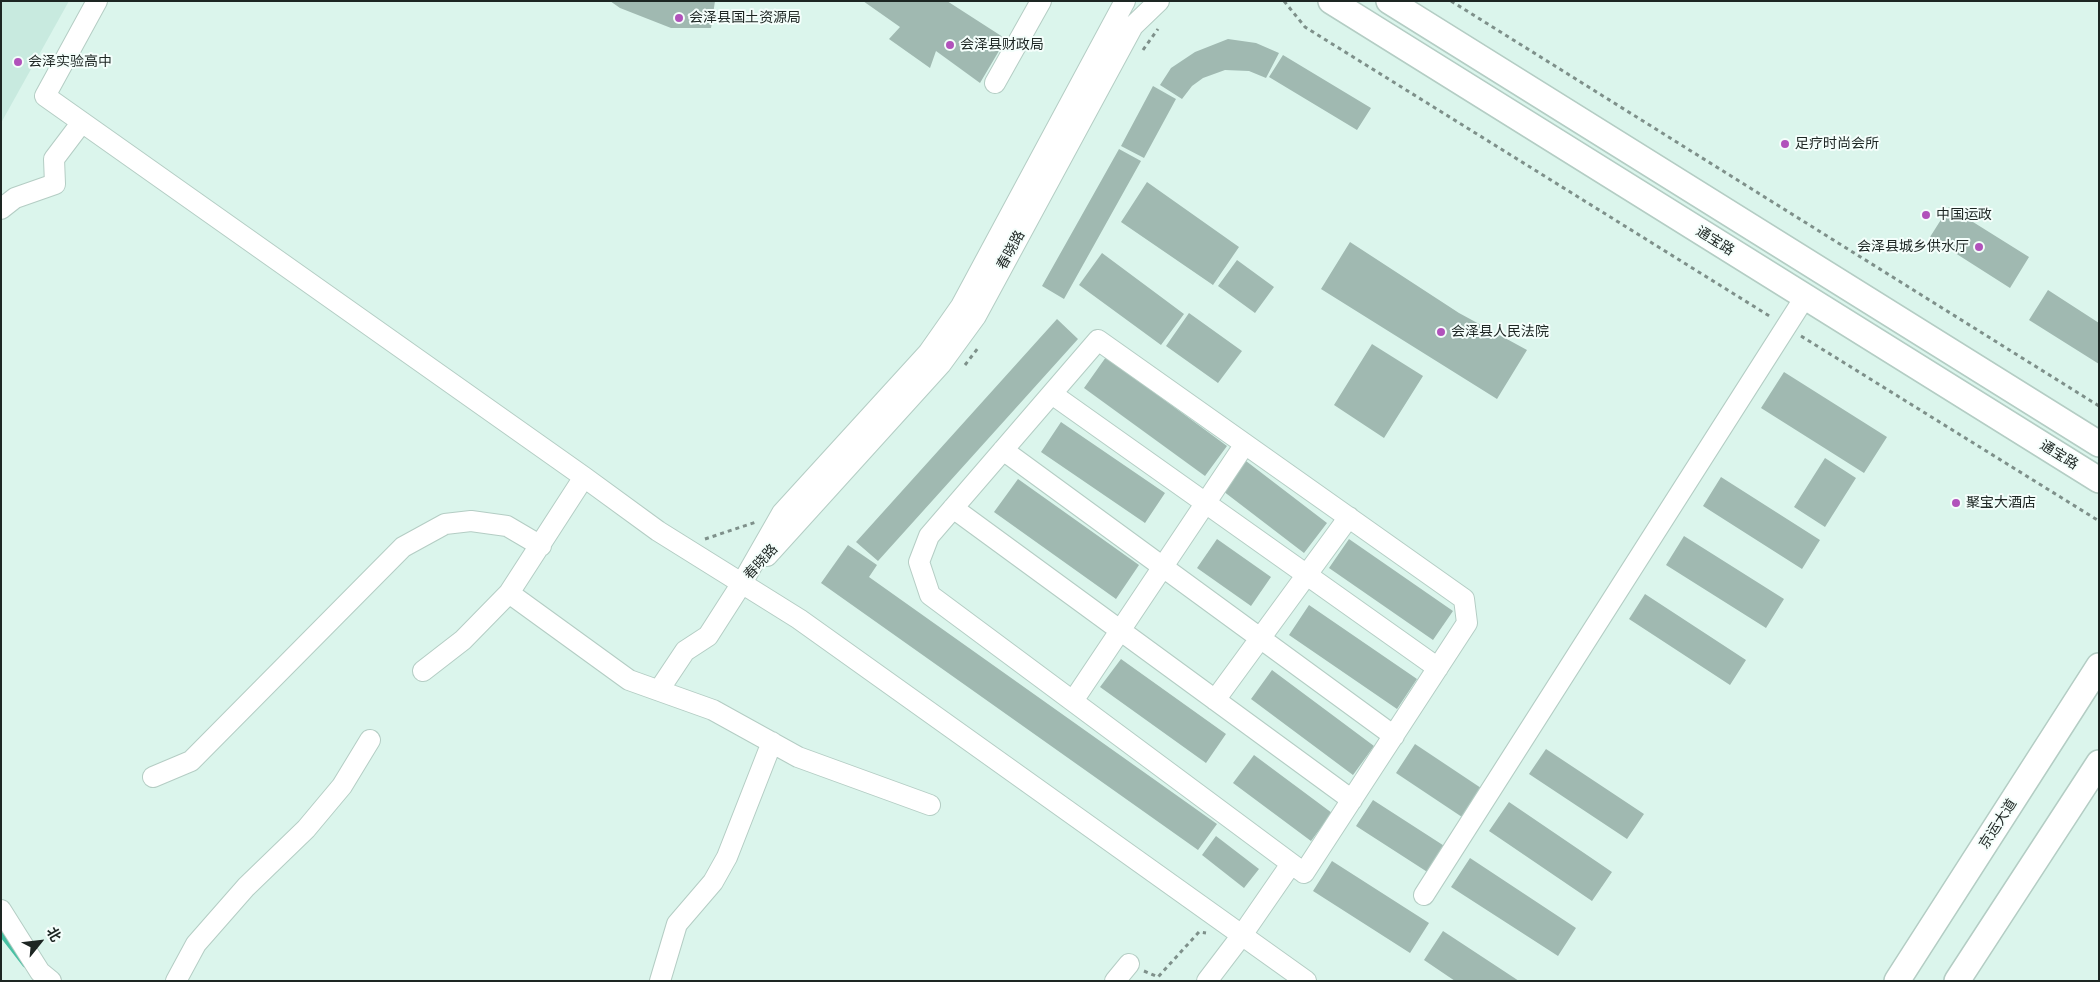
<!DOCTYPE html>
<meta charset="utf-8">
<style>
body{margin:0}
#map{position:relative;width:2100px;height:982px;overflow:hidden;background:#dbf5ec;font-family:"Alegreya Sans","Noto Sans SC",sans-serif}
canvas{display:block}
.frame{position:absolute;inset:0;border:2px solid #1d2623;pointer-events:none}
.north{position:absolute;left:15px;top:917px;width:50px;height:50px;-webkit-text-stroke:4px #f4fefb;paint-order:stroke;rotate:61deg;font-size:14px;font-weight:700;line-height:20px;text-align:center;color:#1d2623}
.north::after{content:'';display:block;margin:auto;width:18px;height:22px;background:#1d2623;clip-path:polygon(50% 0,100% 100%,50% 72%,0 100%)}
</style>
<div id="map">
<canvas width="2100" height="982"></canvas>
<div class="frame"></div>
<div class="north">北</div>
</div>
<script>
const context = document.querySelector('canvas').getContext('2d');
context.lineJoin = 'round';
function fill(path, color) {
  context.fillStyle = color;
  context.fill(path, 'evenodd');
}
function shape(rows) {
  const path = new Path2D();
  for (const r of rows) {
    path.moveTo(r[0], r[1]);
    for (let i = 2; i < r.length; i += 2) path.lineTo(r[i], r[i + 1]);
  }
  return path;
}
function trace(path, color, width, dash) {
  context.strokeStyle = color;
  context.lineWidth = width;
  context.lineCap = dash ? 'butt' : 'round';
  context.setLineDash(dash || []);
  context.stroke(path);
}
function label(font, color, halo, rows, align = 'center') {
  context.font = font + ' "Alegreya Sans","Noto Sans SC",sans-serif';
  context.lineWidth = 4;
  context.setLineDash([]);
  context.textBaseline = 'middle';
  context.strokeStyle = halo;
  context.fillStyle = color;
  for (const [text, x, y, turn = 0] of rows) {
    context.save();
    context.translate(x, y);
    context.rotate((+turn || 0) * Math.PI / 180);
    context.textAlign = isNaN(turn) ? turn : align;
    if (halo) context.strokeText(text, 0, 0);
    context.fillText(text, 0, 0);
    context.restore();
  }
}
const built = shape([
 [1,1,69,1,1,123]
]);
const stream = shape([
 [1,934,25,965]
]);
const building = shape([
 [610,1,715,1,711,28,671,28,620,8],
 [863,1,947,1,1006,39,980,83,936,51,930,68,889,39,900,27],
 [1228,39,1256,43,1279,53,1266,78,1249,71,1225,70,1203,78,1192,86,1182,99,1160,85,1171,68,1195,52],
 [1283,55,1371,108,1357,130,1269,77],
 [1153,86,1176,99,1144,158,1121,146],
 [1119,149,1141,161,1064,299,1042,286],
 [1147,182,1239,247,1213,285,1121,222],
 [1949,207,2029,257,2010,288,1930,237],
 [1350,242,1459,313,1527,350,1497,399,1321,289],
 [1102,253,1184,314,1161,345,1079,285],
 [1237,260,1274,287,1255,313,1218,286],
 [2048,290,2099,323,2099,364,2029,320],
 [1189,313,1242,351,1218,383,1166,346],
 [1057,319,1078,339,878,561,856,542],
 [1372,344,1423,376,1384,438,1334,405],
 [1106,357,1227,446,1205,476,1084,388],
 [1784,372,1887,437,1864,473,1761,408],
 [1061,422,1165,493,1145,523,1041,452],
 [1825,458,1856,478,1825,527,1794,507],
 [1246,461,1327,523,1304,553,1223,491],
 [1721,477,1820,540,1802,569,1703,506],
 [1018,479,1139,565,1116,599,994,512],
 [1684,536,1784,599,1766,628,1666,565],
 [1217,539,1271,577,1251,606,1197,568],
 [1349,539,1453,611,1433,640,1329,568],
 [848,545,877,565,869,577,1217,824,1198,850,821,583],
 [1645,594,1746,660,1730,685,1629,619],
 [1309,605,1417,679,1397,709,1289,635],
 [1121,659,1226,734,1206,763,1100,687],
 [1272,670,1374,746,1353,775,1251,699],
 [1415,744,1484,790,1465,819,1396,773],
 [1546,749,1644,814,1627,839,1529,774],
 [1254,755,1332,813,1311,841,1233,783],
 [1373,800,1449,849,1432,875,1356,826],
 [1509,802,1612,872,1592,901,1489,831],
 [1216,836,1259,869,1244,888,1202,855],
 [1470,858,1576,928,1558,956,1451,887],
 [1332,861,1429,923,1410,953,1313,891],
 [1443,931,1519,981,1455,981,1424,960]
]);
const path = shape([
 [1284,1,1305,27,1771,317],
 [1451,1,2099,406],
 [1143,50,1158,29],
 [1801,336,2099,521],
 [965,365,978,348],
 [705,539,756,522],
 [1144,971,1158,977,1199,932,1206,933]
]);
const minor = shape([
 [97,1,45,96,584,477,658,531,799,619,1306,981],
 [995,83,1041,1],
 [1,209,15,198,55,184,54,159,82,122],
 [1098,340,1464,599,1467,623,1304,873,930,595,919,562,929,536,1098,340],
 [1052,394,1438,668],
 [1003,450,1394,736],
 [953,508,1352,800],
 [767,556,941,364,976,316,1133,26,1159,1],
 [509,593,629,680,713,710,798,757,930,805],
 [423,671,463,640,509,593,584,477],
 [659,690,685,651,708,636,742,583,782,513,928,353,961,306,1125,1],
 [1215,700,1349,517],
 [1073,701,1245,444],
 [153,777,191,761,403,547,445,524,471,521,507,526,541,546],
 [1424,895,1805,297],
 [1,910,40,972,51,981],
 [176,981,196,944,246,887,306,829,342,786,370,740],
 [660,981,677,924,713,882,727,857,772,742],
 [1115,981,1129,964],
 [1207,981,1242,935,1291,864]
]);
const major = shape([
 [1331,1,2099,480],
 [1389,1,2099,444],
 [1897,981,2099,666],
 [1957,981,2099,763]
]);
const markers = [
 [679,18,5,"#b152bb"],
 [950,45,5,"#b152bb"],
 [18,62,5,"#b152bb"],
 [1785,144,5,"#b152bb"],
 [1926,215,5,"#b152bb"],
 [1979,247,5,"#b152bb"],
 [1441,332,5,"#b152bb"],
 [1956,503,5,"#b152bb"]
];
const poiNames = [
 ["会泽县国土资源局",689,18],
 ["会泽县财政局",960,45],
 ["会泽实验高中",28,62],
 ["足疗时尚会所",1795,144],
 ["中国运政",1936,215],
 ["会泽县城乡供水厅",1969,247,"right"],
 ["会泽县人民法院",1451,332],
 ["聚宝大酒店",1966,503]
];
const streetNames = [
 ["通宝路",1715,241,32],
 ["春晓路",1011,250,-61],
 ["通宝路",2059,455,32],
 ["春晓路",761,562,-47],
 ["京运大道",1998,824,-57]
];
fill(built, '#c8eadf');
trace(stream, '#49c1a4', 5);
fill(building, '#a0b9b1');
trace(minor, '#b4cdc4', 22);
trace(major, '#b4cdc4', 28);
trace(path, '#7e908a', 3, [4, 4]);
trace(minor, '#fff', 20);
trace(major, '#fff', 25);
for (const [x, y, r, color] of markers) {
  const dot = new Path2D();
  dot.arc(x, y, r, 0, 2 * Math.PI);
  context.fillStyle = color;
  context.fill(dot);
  trace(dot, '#f4fefb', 2);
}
label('14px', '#1d2623', '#f4fefb', poiNames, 'left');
label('14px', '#1d2623', '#f4fefb', streetNames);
</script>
